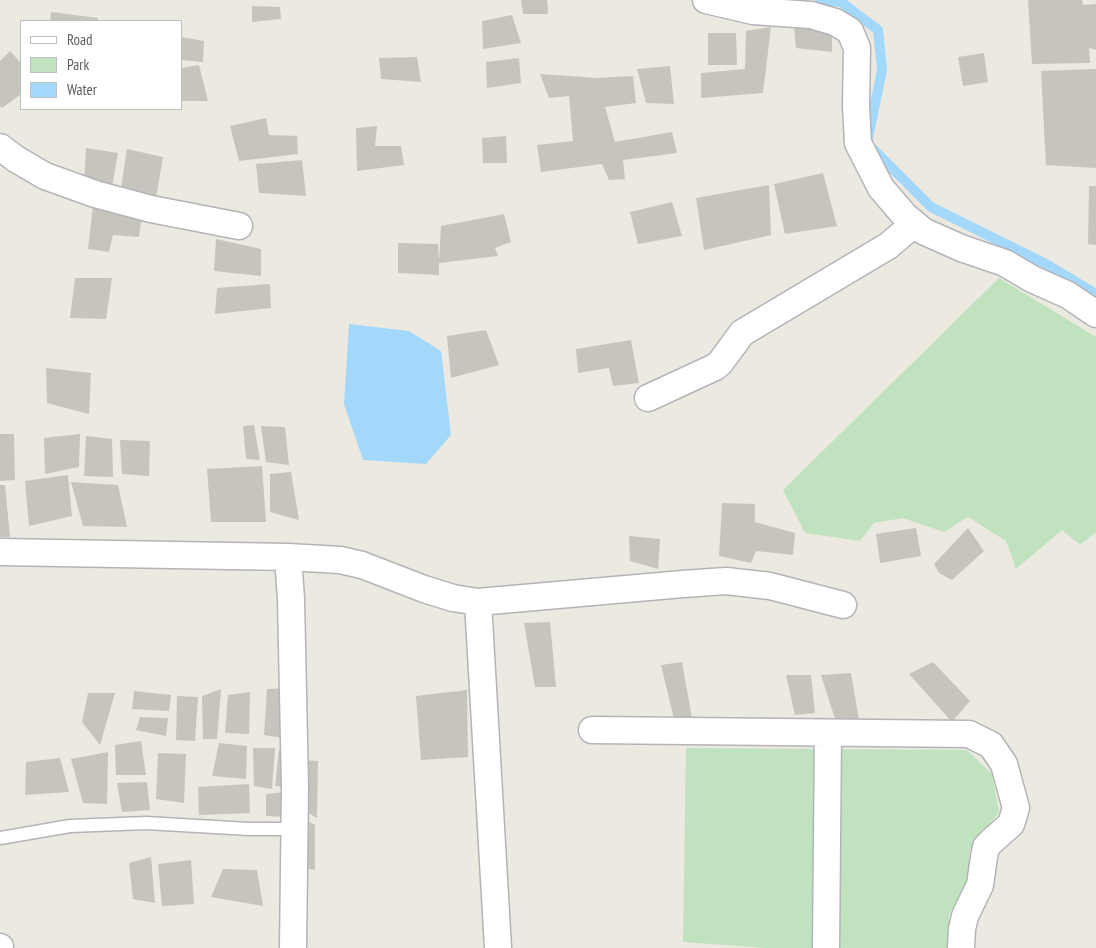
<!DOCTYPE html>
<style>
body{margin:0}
#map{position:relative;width:1096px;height:948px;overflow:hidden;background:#ece9e1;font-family:"PT Sans Narrow",sans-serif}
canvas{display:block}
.legend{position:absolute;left:20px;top:20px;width:162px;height:90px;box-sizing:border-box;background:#fff;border:1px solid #bdbfc0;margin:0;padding:6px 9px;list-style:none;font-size:15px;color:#5a5e61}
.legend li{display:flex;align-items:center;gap:10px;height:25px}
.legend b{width:25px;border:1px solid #bdbfc0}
</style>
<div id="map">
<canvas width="1096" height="948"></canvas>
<ul class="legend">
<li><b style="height:6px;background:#fff"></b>Road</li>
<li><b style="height:14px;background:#c0e2bf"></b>Park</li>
<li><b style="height:14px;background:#a4d8fa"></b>Water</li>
</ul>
</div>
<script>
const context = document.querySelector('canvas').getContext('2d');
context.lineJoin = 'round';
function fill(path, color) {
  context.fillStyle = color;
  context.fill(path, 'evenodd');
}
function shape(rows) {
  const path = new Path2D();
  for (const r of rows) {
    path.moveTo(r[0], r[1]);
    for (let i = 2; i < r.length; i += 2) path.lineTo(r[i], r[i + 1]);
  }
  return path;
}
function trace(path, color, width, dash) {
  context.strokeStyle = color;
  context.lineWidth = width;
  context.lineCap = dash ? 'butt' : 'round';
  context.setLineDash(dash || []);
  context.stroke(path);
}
const green = shape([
 [999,278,1096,337,1096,532,1080,545,1062,530,1016,569,1006,541,968,517,944,532,903,518,874,523,860,541,805,533,783,490],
 [686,748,967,750,992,774,999,812,969,851,971,878,949,914,948,948,767,948,683,942]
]);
const water = shape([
 [349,324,409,331,441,351,451,435,426,464,363,460,344,404]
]);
const stream = shape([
 [820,0,841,2,878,30,882,70,867,143,931,207,1046,264,1096,294]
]);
const building = shape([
 [521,0,547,0,548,14,523,14],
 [1028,0,1082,0,1083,5,1096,4,1096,50,1089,48,1090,63,1032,64],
 [252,6,280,7,281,19,252,22],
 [51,12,98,18,98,21,50,21],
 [512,15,521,43,483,49,482,21],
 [794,26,832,28,832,52,796,48],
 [771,27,763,93,701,98,701,73,745,69,746,31],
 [708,33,736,33,737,65,708,65],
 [181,37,204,41,203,62,181,60],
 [10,51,21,63,21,94,2,108,0,106,0,61],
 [984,53,988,82,963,86,958,57],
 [417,57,421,82,381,79,379,58],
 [519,58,521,83,487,88,486,62],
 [199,65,208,101,181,101,181,68],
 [670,66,674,104,646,103,637,69],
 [1096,69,1096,168,1046,165,1041,71],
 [540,74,598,78,633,76,636,103,605,107,615,142,672,132,677,153,623,160,625,179,609,180,602,164,541,172,537,145,573,141,569,96,549,98],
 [266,118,269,135,297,136,298,154,239,161,230,126],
 [377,126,375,146,401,146,404,165,357,171,356,128],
 [506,136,507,163,483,163,482,138],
 [86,148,118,153,112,187,84,182],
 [127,149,163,157,156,198,121,188],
 [302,160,306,196,259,193,256,164],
 [823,173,837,226,785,234,774,184],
 [769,185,771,235,704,250,696,198],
 [1089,186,1096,186,1096,245,1088,244],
 [672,202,682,236,638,244,630,212],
 [93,206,142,216,139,237,113,235,109,252,88,249],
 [504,214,511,242,495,248,498,256,439,263,439,275,398,273,398,243,438,244,439,261,441,226],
 [216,239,261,249,261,276,214,271],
 [75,278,112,278,106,319,70,318],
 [270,284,271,308,215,314,217,288],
 [486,330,499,365,451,378,447,336],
 [631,340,639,383,613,386,609,368,578,373,576,349],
 [46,368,91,373,89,414,47,403],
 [254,425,260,460,246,459,243,426],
 [261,426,285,427,289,465,266,462],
 [0,434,14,434,15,480,0,481],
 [80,434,79,467,45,474,44,438],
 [86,436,112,439,113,477,84,476],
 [120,440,150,441,149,476,122,474],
 [262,466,266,522,211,522,207,469],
 [291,472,299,520,270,512,270,474],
 [68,475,72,516,29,526,25,481],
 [71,482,118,485,127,527,83,526],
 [0,485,5,485,10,537,0,537],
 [722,503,755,504,755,522,795,533,793,555,756,551,751,563,719,556],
 [916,528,921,556,880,563,876,534],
 [968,528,984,551,952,580,939,573,934,564],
 [629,536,660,539,658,569,630,561],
 [550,622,556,687,535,687,524,623],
 [682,662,692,718,674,719,661,665],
 [933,662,970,701,952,722,909,674],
 [851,673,859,720,836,722,821,675],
 [786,675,811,675,815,713,795,715],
 [287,688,289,739,264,735,267,689],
 [221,689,217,739,203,739,202,696],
 [467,690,468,757,421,760,416,696],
 [134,691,171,695,169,711,132,709],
 [250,692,249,734,225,733,228,695],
 [88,693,115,693,100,745,82,722],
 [177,696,198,697,195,741,176,740],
 [140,717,168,718,166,736,136,730],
 [141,741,146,775,116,775,115,745],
 [219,743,247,746,246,779,212,776],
 [253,748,275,748,272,789,254,786],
 [279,750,283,750,288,787,275,786],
 [108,752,107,804,83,803,71,759],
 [158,753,186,754,184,803,156,799],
 [60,758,69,792,25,795,26,762],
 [303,760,318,761,317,818,300,808],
 [147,782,150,810,122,812,117,783],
 [249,784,250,813,199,815,198,787],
 [285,792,286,817,266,816,266,794],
 [300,816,315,825,315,870,299,867],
 [151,857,155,903,133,899,129,863],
 [191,860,194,904,162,906,158,864],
 [223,869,257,870,263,906,211,897]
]);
const service = shape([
 [0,838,70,826,146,823,249,829,294,829]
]);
const minor = shape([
 [706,0,753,11,811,15,835,22,850,31,857,48,856,106,858,143,881,188,905,216,923,231,961,248,1005,263,1032,279,1068,295,1096,314],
 [0,147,16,159,45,176,95,194,151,209,239,226],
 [648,398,715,367,720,363,742,333,888,246,914,224],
 [0,552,288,557,291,599,295,787,293,948],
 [288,557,340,560,362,565,424,589,453,598,478,602,683,584,726,581,770,586,843,605],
 [478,602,498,948],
 [592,730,969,734,991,745,1004,764,1016,808,1011,824,993,840,986,847,984,857,980,885,965,916,962,929,961,948],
 [0,947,0,948],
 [826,948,828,733]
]);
fill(green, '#c0e2bf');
fill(water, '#a4d8fa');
trace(stream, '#a4d8fa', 10);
fill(building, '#c7c4be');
trace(service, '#b2b4b8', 15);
trace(minor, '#b2b4b8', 29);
trace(service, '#fff', 12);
trace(minor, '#fff', 26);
</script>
